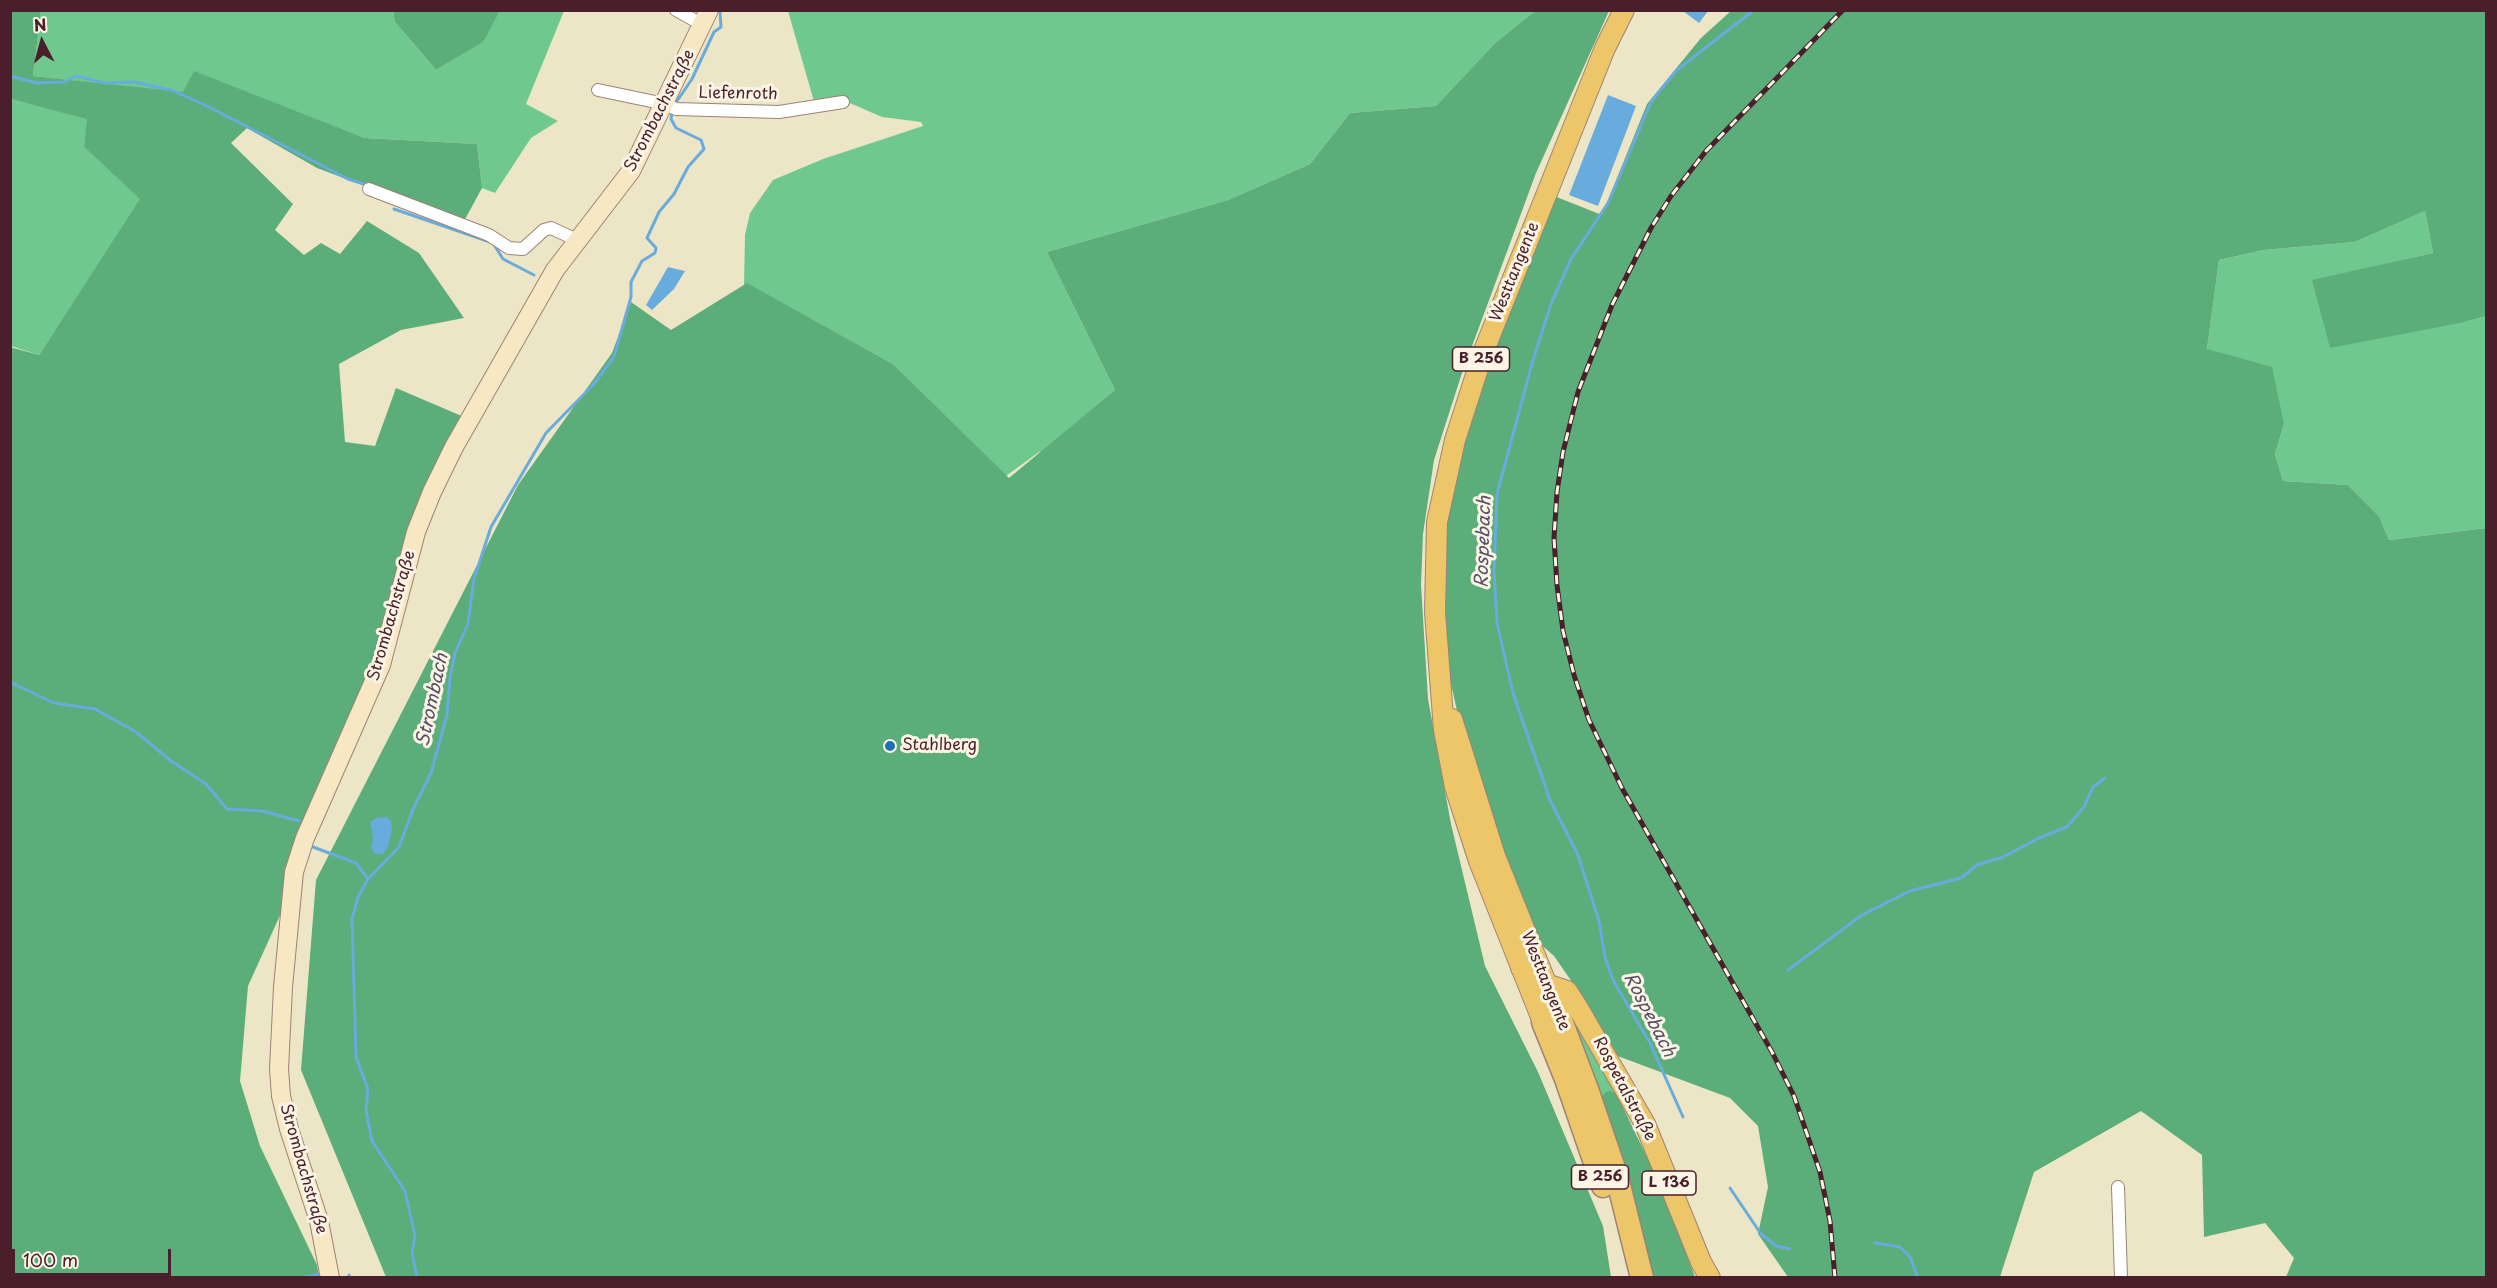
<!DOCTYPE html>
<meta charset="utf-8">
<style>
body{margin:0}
#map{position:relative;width:2497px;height:1288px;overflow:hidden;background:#ede6c6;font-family:"Playpen Sans",sans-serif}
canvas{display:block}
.frame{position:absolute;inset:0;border:12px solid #4a1f2b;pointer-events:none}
.north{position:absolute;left:12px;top:12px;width:60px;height:60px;-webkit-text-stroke:4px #fcf5e5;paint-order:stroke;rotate:354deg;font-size:16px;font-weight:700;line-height:24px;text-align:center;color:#4a1f2b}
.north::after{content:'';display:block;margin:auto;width:21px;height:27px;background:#4a1f2b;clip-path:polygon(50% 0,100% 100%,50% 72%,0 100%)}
.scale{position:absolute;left:12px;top:1249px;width:159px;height:27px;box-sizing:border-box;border:3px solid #4a1f2b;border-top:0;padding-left:8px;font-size:18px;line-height:21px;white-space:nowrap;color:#4a1f2b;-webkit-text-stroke:4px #fcf5e5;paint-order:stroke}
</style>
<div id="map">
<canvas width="2497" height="1288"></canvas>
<div class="frame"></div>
<div class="north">N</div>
<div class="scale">100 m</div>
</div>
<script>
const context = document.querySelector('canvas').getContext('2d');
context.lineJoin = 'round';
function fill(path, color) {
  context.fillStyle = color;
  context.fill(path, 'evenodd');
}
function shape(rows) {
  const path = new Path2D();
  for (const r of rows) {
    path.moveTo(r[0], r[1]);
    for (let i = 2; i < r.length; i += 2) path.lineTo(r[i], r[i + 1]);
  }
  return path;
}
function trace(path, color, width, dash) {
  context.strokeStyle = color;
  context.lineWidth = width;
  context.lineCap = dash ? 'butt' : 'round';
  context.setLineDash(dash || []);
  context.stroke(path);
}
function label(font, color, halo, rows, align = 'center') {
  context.font = font + ' "Playpen Sans",sans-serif';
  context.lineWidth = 6;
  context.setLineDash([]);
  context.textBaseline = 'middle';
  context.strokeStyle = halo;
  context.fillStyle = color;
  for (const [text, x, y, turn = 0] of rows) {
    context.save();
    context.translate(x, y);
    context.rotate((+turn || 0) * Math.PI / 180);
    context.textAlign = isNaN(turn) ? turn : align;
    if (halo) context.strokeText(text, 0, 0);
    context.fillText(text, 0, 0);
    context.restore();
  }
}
const green = shape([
 [41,11,393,11,395,22,436,70,482,42,500,11,564,11,526,104,558,121,531,138,495,193,482,188,477,144,365,138,194,72,183,93,33,76],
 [788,11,1535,11,1495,43,1436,106,1350,113,1310,164,1228,200,1047,252,1115,390,1041,453,1039,452,1006,476,893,364,748,284,744,285,745,235,750,213,773,180,823,159,923,126,921,122,882,117,843,100,815,105],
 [11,99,88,118,84,147,141,199,39,355,11,346],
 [2425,211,2433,253,2312,281,2465,322,2486,316,2486,528,2389,540,2379,516,2348,485,2283,481,2275,454,2284,424,2207,349,2219,260,2264,250,2355,242],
 [1565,1015,1571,1015,1616,1093,1611,1091,1599,1100]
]);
const forest = shape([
 [1732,10,2486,11,2486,316,2465,322,2330,348,2312,280,2433,253,2425,211,2355,242,2264,250,2219,260,2207,349,2272,367,2284,424,2275,454,2283,481,2348,485,2379,516,2389,540,2486,528,2486,1277,2286,1277,2294,1258,2265,1223,2204,1237,2202,1155,2141,1111,2034,1172,2000,1277,1788,1277,1758,1234,1768,1187,1758,1126,1730,1098,1615,1055,1579,992,1554,956,1537,941,1528,924,1460,725,1447,665,1443,629,1445,528,1467,421,1554,196,1602,215,1647,104,1701,38],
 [11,11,41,11,33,76,183,92,194,71,365,138,477,144,482,188,463,223,317,168,247,128,231,143,293,204,275,230,304,255,321,243,340,254,367,221,419,253,464,318,401,330,339,364,345,442,375,446,396,388,464,417,282,911,248,986,240,1081,260,1146,317,1265,319,1277,11,1277,10,347,39,355,140,199,84,147,87,119,11,99],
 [393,11,393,10,500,11,483,42,436,70,395,22],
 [1535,11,1609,11,1536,173,1461,376,1434,460,1423,534,1421,585,1428,699,1451,824,1485,966,1538,1072,1603,1226,1611,1277,386,1277,301,1070,316,880,518,485,612,353,631,302,671,330,747,283,893,364,1009,478,1115,390,1047,252,1228,200,1310,164,1350,113,1436,106,1495,43],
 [1611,1091,1616,1093,1660,1184,1695,1277,1650,1277,1599,1100,1606,1092]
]);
const water = shape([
 [1683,11,1708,11,1699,23],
 [1608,95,1636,106,1598,206,1569,195],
 [668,267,685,271,674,289,652,310,646,305],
 [387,817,391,821,392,829,388,847,383,854,375,854,371,848,373,838,370,822,377,818]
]);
const stream = shape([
 [10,76,37,83,64,82,76,76,105,83,135,82,174,91,211,108,348,179,367,185],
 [675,104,692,79,714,32,721,27,720,12],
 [394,209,493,243,503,259,534,275],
 [10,682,54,703,95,709,136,732,171,761,206,784,227,809,262,811,299,821],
 [313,847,356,863,368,879],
 [1788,970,1862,915,1910,891,1961,878,1977,865,2003,857,2039,838,2067,827,2084,807,2093,787,2105,778],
 [1683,1117,1650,1043,1614,982,1605,958,1599,921,1578,855,1550,800,1513,693,1497,623,1494,572,1497,494,1533,360,1551,304,1571,259,1608,203,1651,102,1676,71,1754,10],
 [1730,1188,1761,1234,1776,1246,1790,1249],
 [1875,1243,1900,1247,1910,1257,1918,1278],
 [299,1278,321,1274],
 [349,1278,349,1275],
 [417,1278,412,1253,415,1236,405,1191,372,1141,366,1110,368,1089,356,1057,352,919,358,897,368,879,399,847,414,807,431,773,447,715,450,678,455,653,468,624,474,579,491,527,546,433,593,385,614,357,631,297,631,282,642,261,655,253,656,248,647,238,659,212,674,194,688,167,704,149,701,140,676,128,671,119,672,113]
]);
const street = shape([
 [676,10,703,25],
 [598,90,665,104,676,109,779,112,843,102],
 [369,189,489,235,509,248,523,249,544,230,551,228,577,240],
 [2118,1187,2121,1278]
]);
const secondary = shape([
 [330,1278,319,1221,289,1129,281,1096,279,1069,283,987,294,872,305,838,381,665,416,532,432,492,454,447,555,270,631,171,709,10]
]);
const primary = shape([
 [1452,719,1495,856,1559,1015],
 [1521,968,1529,976,1537,981,1567,991,1578,1008,1645,1124,1701,1262,1710,1278],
 [1543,1022,1479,861,1455,787,1444,730,1435,612,1437,522,1455,440,1483,353,1605,48,1624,10]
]);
const highway = shape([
 [1559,1015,1588,1092,1617,1177,1642,1278],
 [1543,1022,1566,1079,1603,1186]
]);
const rail = shape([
 [1835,1278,1830,1221,1820,1172,1794,1096,1772,1052,1623,790,1589,720,1574,675,1563,631,1557,585,1554,538,1557,492,1563,452,1578,392,1612,305,1651,228,1671,196,1706,151,1843,10]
]);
const markers = [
 [890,746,6,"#1f6fb2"]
];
const shields = [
 [1481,359,57],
 [1600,1177,57],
 [1669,1183,54]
];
const shieldNames = [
 ["B 256",1481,359],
 ["B 256",1600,1177],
 ["L 136",1669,1183]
];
const streetNames = [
 ["Liefenroth",738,94,1],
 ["Strombachstraße",660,111,-63],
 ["Westtangente",1515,272,-68],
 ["Strombachstraße",392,616,-74],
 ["Westtangente",1545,981,68],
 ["Rospetalstraße",1624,1089,62],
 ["Strombachstraße",303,1169,74]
];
const poiNames = [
 ["Stahlberg",902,746]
];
const waterNames = [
 ["Rospebach",1484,542,-88],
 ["Strombach",433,700,-78],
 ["Rospebach",1649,1015,63]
];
fill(green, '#6fc98f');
fill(forest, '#5bad7a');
fill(water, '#67acdd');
trace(stream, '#67acdd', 3);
trace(street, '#9c8278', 14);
trace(secondary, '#9c8278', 20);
trace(primary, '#9c8278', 22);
trace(highway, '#9c8278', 25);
trace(street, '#fff', 12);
trace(secondary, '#f7e8c3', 18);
trace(primary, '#ecc669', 20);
trace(highway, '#ecc669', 22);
trace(rail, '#4a1f2b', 5);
trace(rail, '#fcf5e5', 3, [9]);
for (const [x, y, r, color] of markers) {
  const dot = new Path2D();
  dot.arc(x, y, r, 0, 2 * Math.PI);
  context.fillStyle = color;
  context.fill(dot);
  trace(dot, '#fcf5e5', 2);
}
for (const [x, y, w] of shields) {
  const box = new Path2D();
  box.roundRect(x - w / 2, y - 12, w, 24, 4.5);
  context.fillStyle = '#fcf5e5';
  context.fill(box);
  trace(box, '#4a1f2b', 1.5);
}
label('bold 15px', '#4a1f2b', null, shieldNames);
label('16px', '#4a1f2b', '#fcf5e5', streetNames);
label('16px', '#4a1f2b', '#fcf5e5', poiNames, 'left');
label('italic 18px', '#545069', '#fcf5e5', waterNames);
</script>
